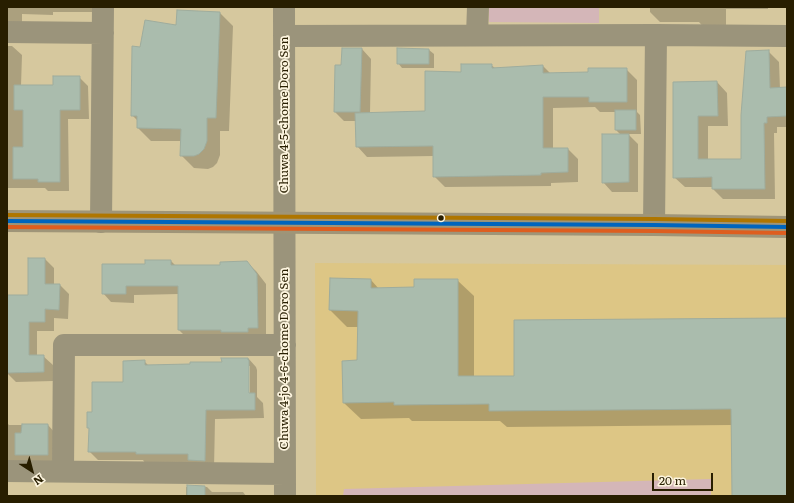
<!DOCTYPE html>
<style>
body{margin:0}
#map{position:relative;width:794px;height:503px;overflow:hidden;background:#d6c89e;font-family:Literata,serif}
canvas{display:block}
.frame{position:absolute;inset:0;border:8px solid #281e00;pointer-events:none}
.north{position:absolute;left:12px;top:451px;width:40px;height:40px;-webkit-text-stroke:3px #fdf5df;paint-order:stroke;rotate:144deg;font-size:11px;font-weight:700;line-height:16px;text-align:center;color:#281e00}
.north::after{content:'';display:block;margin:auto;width:14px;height:18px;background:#281e00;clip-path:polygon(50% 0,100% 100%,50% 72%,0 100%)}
.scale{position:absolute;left:652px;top:473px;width:61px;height:18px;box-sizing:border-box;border:2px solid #281e00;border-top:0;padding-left:5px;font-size:12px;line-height:14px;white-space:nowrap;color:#281e00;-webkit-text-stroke:3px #fdf5df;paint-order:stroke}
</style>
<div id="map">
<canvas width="794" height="503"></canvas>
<div class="frame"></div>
<div class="north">N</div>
<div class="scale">20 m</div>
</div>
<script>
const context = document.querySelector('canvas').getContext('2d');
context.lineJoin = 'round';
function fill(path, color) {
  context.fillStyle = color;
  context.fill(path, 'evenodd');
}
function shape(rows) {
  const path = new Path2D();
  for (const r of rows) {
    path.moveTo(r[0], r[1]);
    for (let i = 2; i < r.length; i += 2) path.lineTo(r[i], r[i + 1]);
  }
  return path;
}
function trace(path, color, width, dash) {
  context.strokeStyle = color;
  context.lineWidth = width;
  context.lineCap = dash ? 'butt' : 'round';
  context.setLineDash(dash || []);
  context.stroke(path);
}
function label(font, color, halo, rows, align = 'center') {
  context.font = font + ' Literata,serif';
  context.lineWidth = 3.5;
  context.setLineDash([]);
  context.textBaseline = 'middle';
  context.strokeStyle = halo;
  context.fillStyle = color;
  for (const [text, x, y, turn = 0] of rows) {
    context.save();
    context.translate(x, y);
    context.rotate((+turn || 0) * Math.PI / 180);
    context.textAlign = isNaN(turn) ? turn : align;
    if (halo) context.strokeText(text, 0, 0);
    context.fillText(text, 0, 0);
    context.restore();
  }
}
const built = shape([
 [315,263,787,265,787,496,316,496]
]);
const green = shape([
 [489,7,599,7,599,23,489,22],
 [711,479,711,496,343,496,344,489]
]);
const shadow = shape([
 [7,7,97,7,97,12,53,12,53,15,22,14,22,28,7,33],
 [650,7,768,7,768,9,726,9,726,30,707,31,699,22,660,22,650,12],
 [220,13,233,26,229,131,220,131,220,155,217,163,213,167,208,169,194,168,181,155,181,141,151,141,138,128,138,121,132,115,141,49,177,26],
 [7,46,12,46,22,55,21,86,54,86,79,77,88,86,89,119,68,119,69,191,48,191,45,188,7,188],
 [362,49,371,59,370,113,426,112,462,73,491,65,495,68,543,66,551,74,589,73,626,69,637,80,637,112,640,115,641,134,628,134,638,144,638,192,612,192,603,182,621,135,616,130,616,112,600,112,595,107,553,108,553,149,568,149,578,159,578,182,551,183,551,186,445,187,434,176,434,156,367,157,357,146,356,121,344,121,335,112,342,66],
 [398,49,429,50,434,54,434,68,402,68,398,63],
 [768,51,779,62,780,89,787,88,787,127,777,127,777,133,774,133,775,199,723,199,713,189,713,187,685,187,674,177,674,83,717,82,727,93,728,126,708,126,708,160,742,160],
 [45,259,54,268,54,285,60,285,69,294,68,319,54,318,54,331,37,331,37,356,43,356,53,365,53,381,16,382,7,373,7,296,29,296],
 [171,261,176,266,221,266,246,262,256,271,266,284,266,337,188,339,179,330,179,294,134,295,134,303,111,302,103,293,146,265],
 [371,280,379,289,415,288,457,280,474,296,474,377,515,377,787,319,787,496,733,496,732,425,507,427,500,421,412,421,409,418,361,419,344,403,358,361,359,327,347,327,330,310],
 [248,358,256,367,257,370,257,397,263,403,264,418,215,419,214,469,145,463,143,460,98,460,89,451,90,429,88,427,93,413,144,361,149,366,223,363],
 [248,366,250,366,250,398,248,398],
 [7,423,9,425,48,425,56,434,56,464,7,462],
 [186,487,207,487,212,492,243,492,246,496,186,496]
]);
const building = shape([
 [177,10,220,12,216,118,207,118,207,141,204,149,199,154,194,156,180,156,181,129,137,128,137,116,131,116,132,46,140,47,145,20,176,25,177,10],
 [342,48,362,48,360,112,334,112,335,65,341,65,342,48],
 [397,48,429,49,429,64,397,64,397,48],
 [769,50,770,88,787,87,787,116,767,117,767,123,764,123,765,189,712,189,712,177,673,178,673,82,717,81,718,116,698,116,698,159,741,159,741,115,746,51,769,50],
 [461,64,492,64,492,68,543,65,543,73,588,72,588,68,627,68,627,102,589,102,589,97,543,97,543,148,568,148,568,172,541,173,541,175,433,177,433,146,356,147,355,113,425,111,425,71,461,72,461,64],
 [53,76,80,76,80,110,60,110,60,182,38,182,38,179,13,179,13,147,23,147,23,110,14,110,14,85,53,85,53,76],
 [615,110,636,110,636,130,615,130,615,110],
 [602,134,629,134,629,182,602,183,602,134],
 [28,258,45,258,45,284,60,284,59,310,45,309,45,322,29,322,29,355,44,355,44,372,7,373,7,295,28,295,28,258],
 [145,260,171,260,171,265,220,265,220,262,247,261,257,274,258,328,248,328,248,332,221,332,221,330,178,330,178,286,126,286,126,294,102,294,102,264,145,264,145,260],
 [330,278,371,279,371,288,414,287,414,279,458,279,458,376,514,376,514,320,787,318,787,496,732,496,731,409,489,411,489,404,394,405,394,402,343,403,342,361,357,360,358,311,329,310,330,278],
 [221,358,248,358,248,360,249,360,249,393,255,393,255,410,206,410,205,461,188,460,188,454,136,454,136,452,88,452,89,428,87,428,87,412,92,412,92,382,123,382,123,361,145,360,145,365,190,364,190,362,222,362,221,358],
 [22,424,48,424,48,455,15,455,15,433,21,433,22,424],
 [187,485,205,486,205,496,187,496,187,485]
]);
const street = shape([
 [284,7,285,496],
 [7,32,103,33],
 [477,35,478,7],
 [284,36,656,35,787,36],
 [101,222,103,7],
 [654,225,656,35],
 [7,471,285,474],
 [63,471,64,345,285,345]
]);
const primary = shape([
 [7,221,654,225,787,227]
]);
const bus1 = shape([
 [7,221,654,225,787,227]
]);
const bus2 = shape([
 [7,227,654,231,787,233]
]);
const bus3 = shape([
 [7,215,654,219,787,221]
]);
const markers = [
 [441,218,3.5,"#281e00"]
];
const streetNames = [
 ["Chuwa 4-5-chome Doro Sen",284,115,-90],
 ["Chuwa 4-jo 4-6-chome Doro Sen",284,359,-90]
];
fill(built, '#ddc685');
fill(green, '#d4b6b8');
fill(shadow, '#0003');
fill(building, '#aabcad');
trace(building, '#9eac9d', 1);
trace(street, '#9b947b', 22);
trace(primary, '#9f9578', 22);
trace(bus1, '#0065bd', 4);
trace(bus2, '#de5e1f', 4);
trace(bus3, '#af7600', 4);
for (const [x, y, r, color] of markers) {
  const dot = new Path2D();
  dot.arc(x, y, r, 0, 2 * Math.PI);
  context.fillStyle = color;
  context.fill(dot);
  trace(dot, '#fdf5df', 1.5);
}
label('12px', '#281e00', '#fdf5df', streetNames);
</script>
